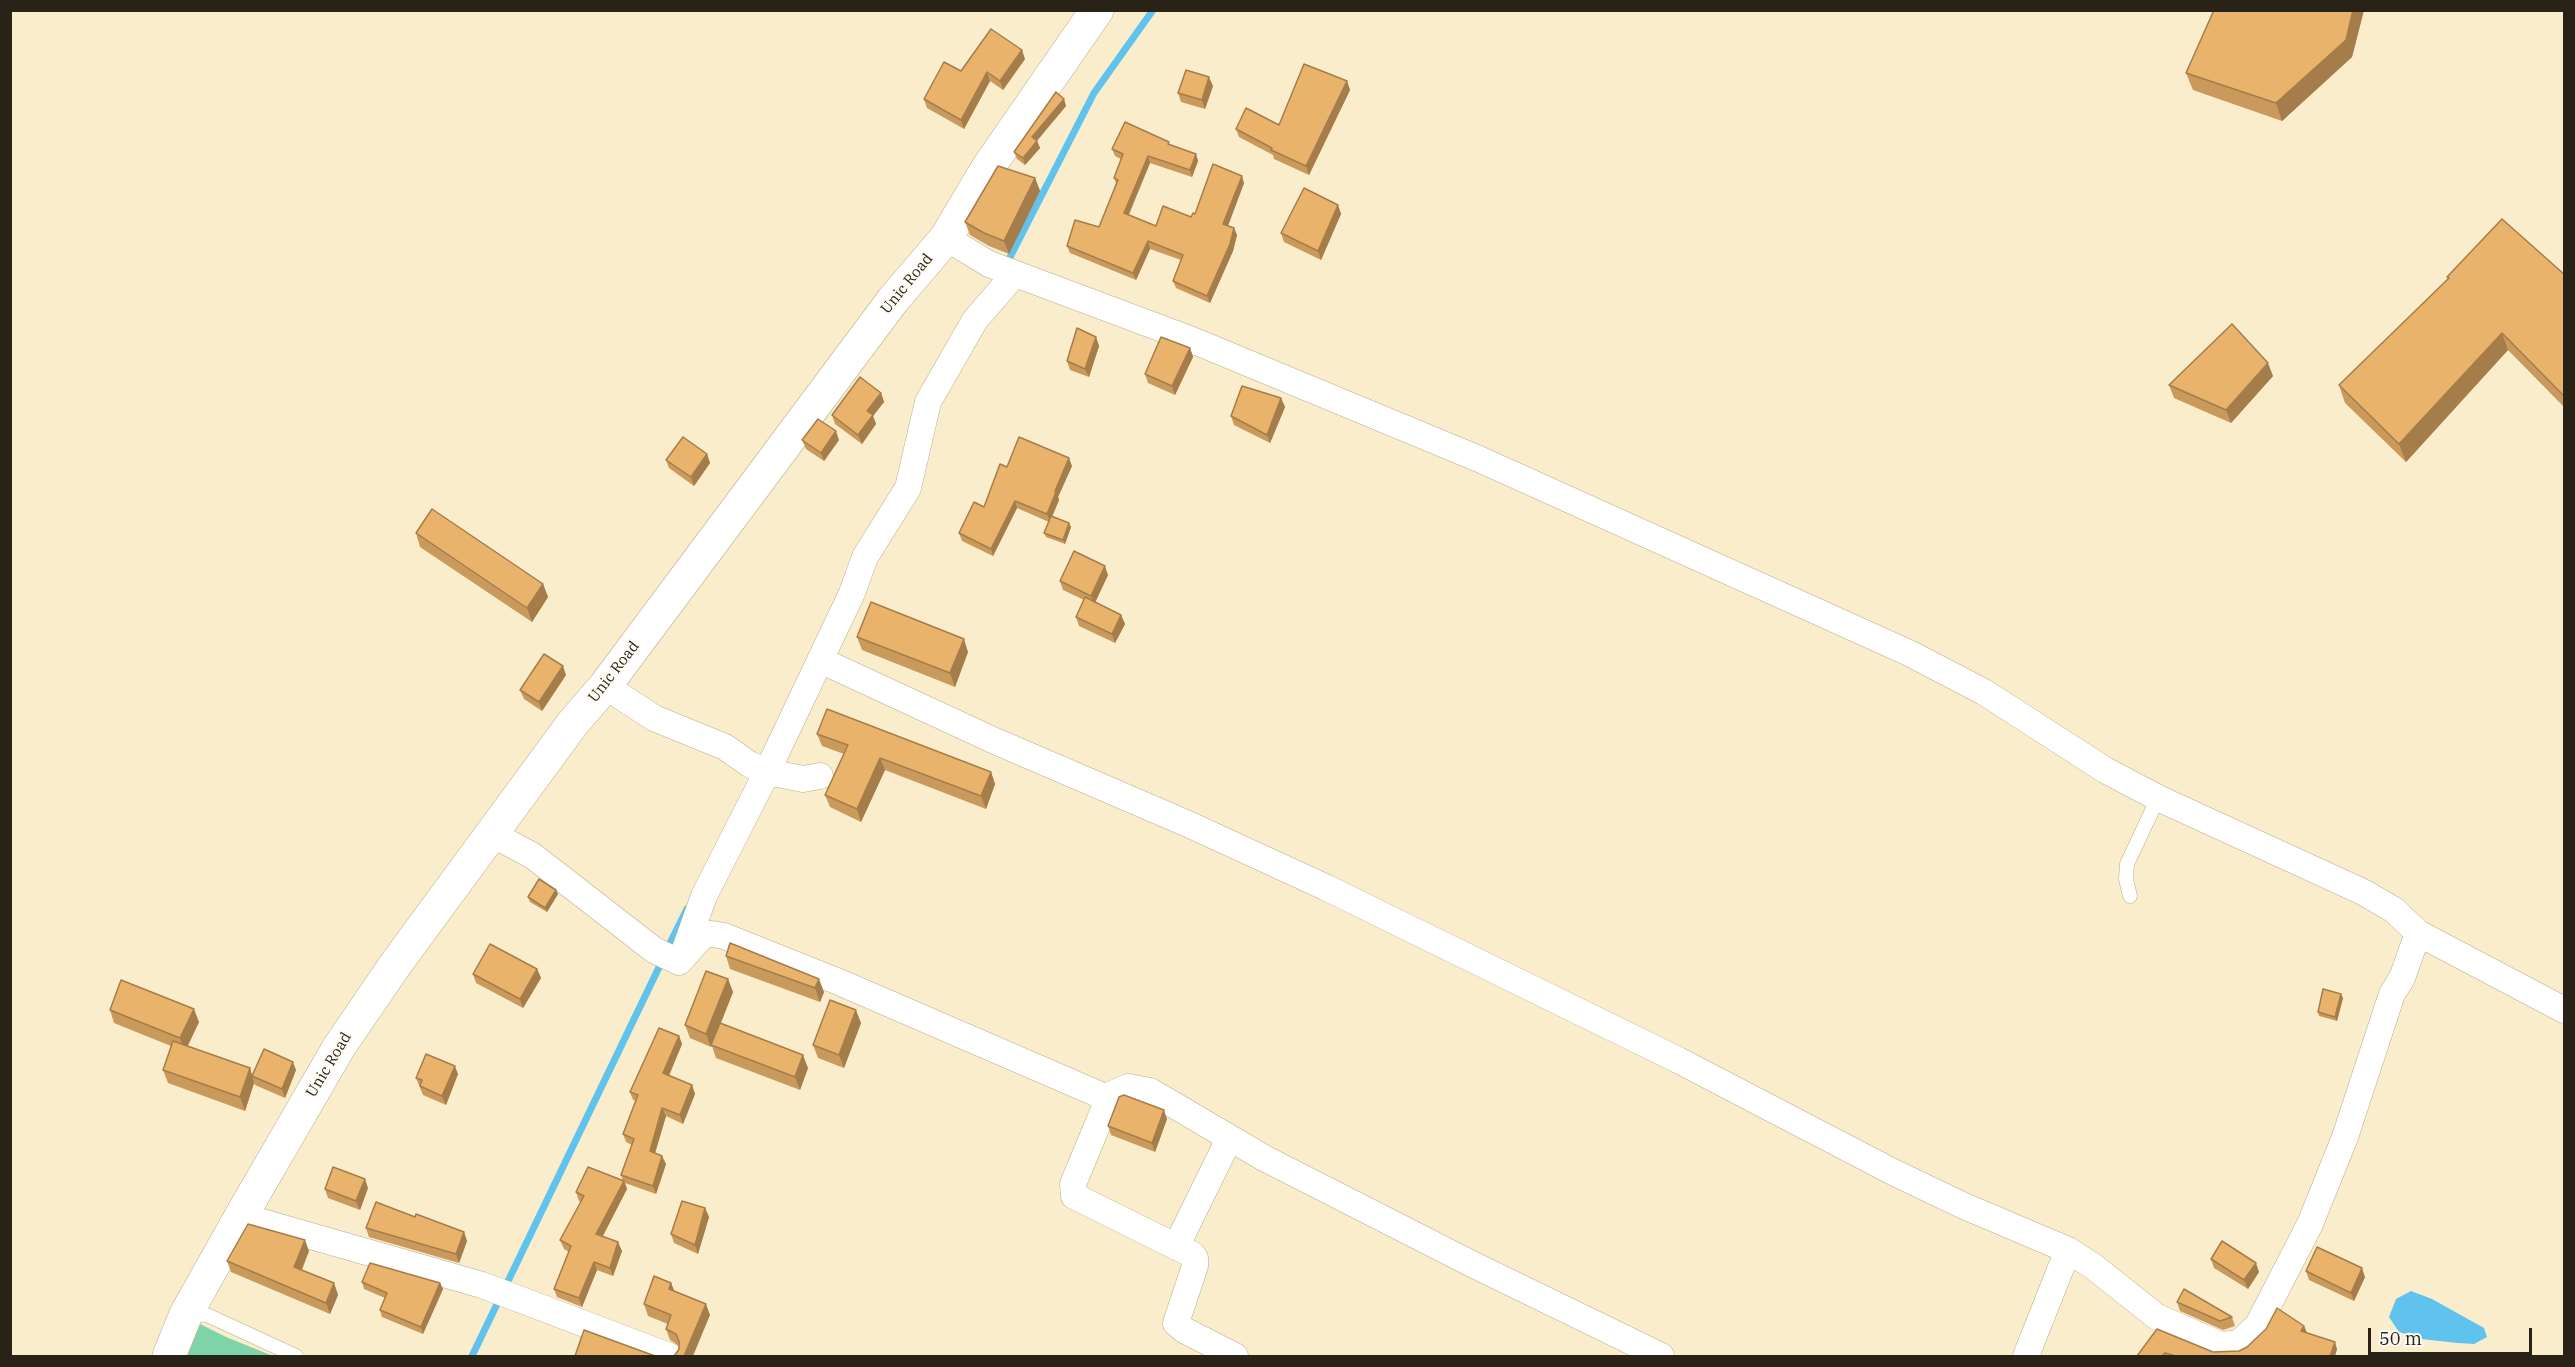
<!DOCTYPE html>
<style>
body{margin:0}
#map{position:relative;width:2575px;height:1367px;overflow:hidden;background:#f9edcb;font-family:"IBM Plex Serif",serif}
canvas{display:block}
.frame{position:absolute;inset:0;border:12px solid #282316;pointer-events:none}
.scale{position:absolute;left:2368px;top:1328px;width:164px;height:27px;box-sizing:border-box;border:3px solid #282316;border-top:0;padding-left:8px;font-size:18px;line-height:21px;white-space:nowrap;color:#282316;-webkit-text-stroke:4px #fdfbf4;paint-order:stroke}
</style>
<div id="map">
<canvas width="2575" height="1367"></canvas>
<div class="frame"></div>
<div class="scale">50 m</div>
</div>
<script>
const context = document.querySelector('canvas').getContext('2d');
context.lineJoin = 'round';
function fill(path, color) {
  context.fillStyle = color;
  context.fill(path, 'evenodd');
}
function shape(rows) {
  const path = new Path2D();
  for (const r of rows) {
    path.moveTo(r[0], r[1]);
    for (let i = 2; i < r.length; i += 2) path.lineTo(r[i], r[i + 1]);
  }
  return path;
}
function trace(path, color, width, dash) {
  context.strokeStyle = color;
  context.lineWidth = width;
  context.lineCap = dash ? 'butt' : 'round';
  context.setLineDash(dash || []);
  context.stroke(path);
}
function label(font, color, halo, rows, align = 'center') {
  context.font = font + ' "IBM Plex Serif",serif';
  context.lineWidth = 5;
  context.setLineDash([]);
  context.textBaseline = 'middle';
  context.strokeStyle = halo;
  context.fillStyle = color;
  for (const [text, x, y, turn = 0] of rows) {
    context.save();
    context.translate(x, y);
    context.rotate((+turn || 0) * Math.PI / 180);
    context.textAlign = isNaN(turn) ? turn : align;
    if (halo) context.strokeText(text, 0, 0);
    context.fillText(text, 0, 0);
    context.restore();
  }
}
const green = shape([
 [192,1320,226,1337,273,1356,175,1356]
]);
const water = shape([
 [2411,1291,2432,1299,2484,1328,2487,1337,2474,1344,2458,1343,2421,1339,2399,1332,2389,1317,2396,1299]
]);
const stream = shape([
 [1006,265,1094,93,1153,10],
 [666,951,687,909],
 [472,1356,662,961]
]);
const lane = shape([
 [2130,896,2126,879,2127,864,2158,798],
 [188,1314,207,1315,296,1356]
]);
const street = shape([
 [946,238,989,264,1192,340,1479,459,1909,653,1984,692,2105,770,2158,798,2363,892,2394,910,2418,933,2564,1010],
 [820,660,995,741,1188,824,1325,887,1678,1060,1893,1172,1964,1206,2068,1250,2094,1267,2157,1317,2221,1345,2239,1343,2258,1325,2310,1224,2345,1137,2392,994,2402,978,2418,933],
 [605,686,654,718,725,747,749,764,767,772,803,779,820,776],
 [492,834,533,856,654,950,679,962,703,935,712,934,724,936,839,982,1098,1094,1103,1098,1105,1107,1073,1184,1074,1196,1193,1255,1195,1258,1195,1266,1176,1323,1184,1330,1235,1356],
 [684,952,704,896,767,772,852,593,865,557,908,488,928,402,975,320,1014,275],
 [1103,1098,1128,1087,1150,1091,1264,1158,1472,1264,1661,1356],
 [241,1216,482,1285,669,1356],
 [1176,1247,1229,1139],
 [2026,1356,2068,1250]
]);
const secondary = shape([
 [169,1356,186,1314,241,1216,339,1047,395,965,573,723,605,686,893,300,946,238,987,169,1097,10]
]);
const wall = shape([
 [2214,10,2364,10,2352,57,2282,121,2193,90,2186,73],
 [1025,59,1003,90,990,81,964,129,927,108,924,99,961,71],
 [1347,81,1350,90,1309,175,1274,159,1273,155,1239,137,1236,129,1279,125],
 [1213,86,1205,109,1181,102,1178,93],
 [1064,99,1066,106,1037,141,1040,148,1025,165,1017,159,1014,152],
 [1170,145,1196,154,1198,161,1192,177,1150,163,1129,215,1156,226,1191,217,1244,183,1228,226,1234,228,1237,235,1233,251,1210,303,1176,288,1173,281,1181,260,1150,249,1136,280,1070,253,1067,246,1099,227,1116,183,1114,178,1121,159,1115,156,1112,149],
 [1035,178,1040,191,1009,254,989,246,970,235,965,222],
 [1338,205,1341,214,1321,260,1284,242,1281,233],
 [2565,275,2565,408,2508,350,2406,462,2345,403,2339,385,2448,279,2447,277],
 [1096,337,1099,346,1089,377,1070,370,1067,361],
 [1190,348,1193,357,1175,395,1148,383,1145,374],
 [2273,376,2231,423,2174,398,2169,385],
 [881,393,884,402,873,416,876,424,862,444,835,424,832,415],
 [1281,398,1285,407,1270,443,1234,425,1231,416],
 [802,440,839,440,824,461,806,449],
 [707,454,710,463,694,486,669,468,666,460],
 [1072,466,1058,497,1059,500,1052,516,1071,527,1065,544,1046,537,1044,533,1049,522,1017,508,993,556,962,541,959,533,984,507,1007,467],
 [416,533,543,584,548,597,532,622,420,547],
 [1108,575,1095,602,1121,615,1125,624,1115,643,1079,626,1076,617,1084,600,1063,590,1060,581],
 [857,637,968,652,955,687,862,650],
 [566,675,542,711,524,699,520,690],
 [817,734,991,772,995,784,986,809,885,770,861,822,830,807,825,795,844,754,822,746],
 [558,894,547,912,530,902,528,897],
 [730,943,824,992,820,1002,730,969,726,956],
 [537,969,541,978,523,1008,476,983,473,974],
 [728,979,733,992,721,1023,808,1068,800,1090,716,1058,712,1046,711,1047,690,1038,685,1025],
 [2343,998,2337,1021,2319,1016,2318,1012],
 [110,1010,199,1022,187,1046,250,1068,252,1075,296,1070,285,1098,255,1085,254,1083,245,1111,168,1083,163,1070,171,1046,114,1023],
 [861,1023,844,1068,818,1058,813,1045],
 [679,1036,682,1044,669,1076,692,1085,695,1094,683,1124,666,1116,655,1153,666,1164,656,1194,625,1183,627,1189,603,1236,622,1251,613,1276,597,1270,582,1307,557,1297,554,1289,569,1252,564,1249,560,1240,581,1202,579,1201,576,1192,623,1181,621,1175,632,1145,626,1142,623,1134,636,1101,633,1100,630,1092],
 [458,1074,446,1105,423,1095,416,1078],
 [1167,1119,1155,1152,1111,1135,1108,1126],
 [368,1188,360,1210,328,1198,325,1189],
 [705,1208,709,1217,698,1254,674,1243,671,1234],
 [415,1217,464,1232,467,1241,459,1263,369,1237,366,1228],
 [309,1251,302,1270,334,1283,338,1295,330,1314,231,1272,227,1261],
 [2211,1259,2259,1272,2248,1289,2214,1268],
 [2306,1271,2365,1277,2354,1301,2309,1280],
 [362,1282,440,1283,443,1289,423,1334,382,1317,380,1310,385,1298,364,1289],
 [671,1283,674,1291,710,1315,675,1355,679,1349,679,1346,670,1340,666,1329,668,1324,648,1316,644,1304],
 [2177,1302,2232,1317,2235,1326,2223,1330,2180,1311],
 [2304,1326,2307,1333,2337,1349,2335,1356,2137,1356,2157,1329,2213,1352,2239,1351]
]);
const shadedWall = shape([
 [2353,10,2364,10,2352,57,2282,121,2276,103],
 [1022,50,1025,59,1003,90,1000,81],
 [987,72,990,81,964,129,961,120],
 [1209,77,1213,86,1205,109,1202,100],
 [1347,81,1350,90,1309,175,1306,166],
 [1064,99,1066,106,1034,144,1032,137],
 [1037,141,1040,148,1025,165,1023,158],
 [1196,154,1198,161,1192,177,1190,170],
 [1148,156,1150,163,1126,220,1124,213],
 [1242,176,1244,183,1226,231,1223,224],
 [1035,178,1040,191,1009,254,1004,241],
 [1338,205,1341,214,1321,260,1318,251],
 [1234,228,1237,235,1233,251,1210,303,1207,296],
 [1148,241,1150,249,1136,280,1133,273],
 [2502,333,2508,350,2406,462,2399,444],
 [1096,337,1099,346,1089,377,1085,369],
 [1190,348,1193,357,1175,395,1172,386],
 [2268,363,2273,376,2231,423,2226,410],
 [881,393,884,402,873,416,876,424,862,444,858,435,867,411],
 [1281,398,1285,407,1270,443,1267,435],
 [836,431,839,440,824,461,821,453],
 [707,454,710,463,694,486,691,477],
 [1069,458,1072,466,1058,497,1059,500,1050,522,1047,514,1055,491],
 [1015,501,1017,508,993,556,991,549],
 [1069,523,1071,527,1065,544,1063,540],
 [1105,566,1108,575,1094,605,1091,596],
 [543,584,548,597,532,622,527,608],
 [1121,615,1125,624,1115,643,1112,634],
 [964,639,968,652,955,687,950,673],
 [563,666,566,675,542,711,539,702],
 [880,758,885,770,861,822,857,809],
 [991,772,995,784,986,809,981,796],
 [556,890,558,894,547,912,545,908],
 [537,969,541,978,523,1008,520,999],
 [728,979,733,992,711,1047,706,1034],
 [819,979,824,992,820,1002,815,988],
 [2341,994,2343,998,2337,1021,2335,1017],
 [194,1009,199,1022,185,1052,180,1038],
 [856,1010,861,1023,844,1068,839,1055],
 [679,1036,682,1044,666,1082,663,1073],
 [803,1055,808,1068,800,1090,795,1077],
 [293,1062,296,1070,285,1098,282,1089],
 [455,1066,458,1074,446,1105,442,1096],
 [250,1068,254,1083,245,1111,240,1097],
 [692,1085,695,1094,683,1124,680,1115],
 [662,1108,666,1116,653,1160,650,1151],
 [1164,1110,1167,1119,1155,1152,1152,1143],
 [662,1156,666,1164,656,1194,653,1186],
 [365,1179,368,1188,360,1210,356,1201],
 [624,1181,627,1189,599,1243,596,1234],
 [705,1208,709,1217,698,1254,695,1245],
 [464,1232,467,1241,459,1263,456,1254],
 [305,1240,309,1251,298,1278,294,1267],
 [618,1242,622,1251,613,1276,610,1268],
 [594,1262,597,1270,582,1307,579,1298],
 [2256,1263,2259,1272,2248,1289,2244,1280],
 [2362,1268,2365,1277,2354,1301,2351,1293],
 [334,1283,338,1295,330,1314,326,1303],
 [440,1283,443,1289,423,1334,421,1327],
 [671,1283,676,1295,669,1289],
 [706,1304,710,1315,693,1356,684,1356],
 [2304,1326,2307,1333,2301,1331],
 [2335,1342,2337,1349,2335,1356,2330,1356]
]);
const building = shape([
 [2214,10,2353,10,2346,40,2276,103,2186,73,2214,10],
 [991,29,1022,50,1000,81,987,72,961,120,924,99,944,62,961,71,991,29],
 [1304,64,1347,81,1306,166,1271,150,1272,148,1236,129,1246,108,1279,125,1304,64],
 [1186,70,1209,77,1202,100,1178,93,1186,70],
 [1056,92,1064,99,1032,137,1037,141,1023,158,1014,152,1056,92],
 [1125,122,1169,142,1168,144,1196,154,1190,170,1148,156,1124,213,1156,226,1163,206,1191,217,1193,213,1195,214,1213,164,1242,176,1223,224,1234,228,1230,244,1207,296,1173,281,1183,255,1148,241,1133,273,1067,246,1075,220,1099,227,1118,180,1114,178,1123,154,1112,149,1125,122],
 [998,166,1035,178,1004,241,984,233,965,222,998,166],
 [1304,188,1338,205,1318,251,1281,233,1304,188],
 [2502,219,2565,275,2565,397,2502,333,2399,444,2339,385,2449,278,2447,277,2502,219],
 [2232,324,2268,363,2226,410,2169,385,2232,324],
 [1077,328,1096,337,1085,369,1067,361,1077,328],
 [1161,337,1190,348,1172,386,1145,374,1161,337],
 [860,377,881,393,867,411,873,415,858,435,832,415,860,377],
 [1242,386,1281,398,1267,435,1231,416,1242,386],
 [818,419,836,431,821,453,802,440,818,419],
 [683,437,707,454,691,477,666,460,683,437],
 [1019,437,1069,458,1055,491,1056,492,1047,514,1015,501,991,549,959,533,974,502,984,507,1000,464,1007,467,1019,437],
 [432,509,543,584,527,608,416,533,432,509],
 [1051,516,1069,523,1063,540,1044,533,1051,516],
 [1074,551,1105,566,1091,596,1060,581,1074,551],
 [1085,597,1121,615,1112,634,1076,617,1085,597],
 [871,602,964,639,950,673,857,637,871,602],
 [544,654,563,666,539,702,520,690,544,654],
 [827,709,991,772,981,796,880,758,857,809,825,795,848,745,817,734,827,709],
 [539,879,556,890,545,908,528,897,539,879],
 [730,943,819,979,815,988,726,956,730,943],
 [490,944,537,969,520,999,473,974,490,944],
 [706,971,728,979,706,1034,685,1025,706,971],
 [121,980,194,1009,180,1038,110,1010,121,980],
 [2323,989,2341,994,2335,1017,2318,1012,2323,989],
 [830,1000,856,1010,839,1055,813,1045,830,1000],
 [720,1023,803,1055,795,1077,711,1045,720,1023],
 [659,1028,679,1036,663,1073,692,1085,680,1115,662,1108,650,1151,662,1156,653,1186,621,1175,634,1139,623,1134,638,1095,630,1092,659,1028],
 [173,1041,250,1068,240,1097,163,1070,173,1041],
 [264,1049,293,1062,282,1089,252,1076,264,1049],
 [426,1054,455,1066,442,1096,420,1086,422,1080,416,1078,426,1054],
 [1124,1095,1164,1110,1152,1143,1108,1126,1119,1097,1124,1095],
 [333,1167,365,1179,356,1201,325,1189,333,1167],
 [588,1167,624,1181,596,1234,618,1242,610,1268,594,1262,579,1298,554,1289,571,1246,560,1240,584,1196,576,1192,588,1167],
 [682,1201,705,1208,695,1245,671,1234,682,1201],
 [376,1202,415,1217,416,1214,464,1232,456,1254,366,1228,376,1202],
 [248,1224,305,1240,294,1267,334,1283,326,1303,227,1261,248,1224],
 [2222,1241,2256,1263,2244,1280,2211,1259,2222,1241],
 [2317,1247,2362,1268,2351,1293,2306,1271,2317,1247],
 [370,1263,440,1283,421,1327,380,1310,387,1293,362,1282,370,1263],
 [654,1276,671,1283,669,1289,706,1304,684,1356,673,1356,675,1355,679,1349,679,1341,676,1334,666,1329,671,1315,644,1304,654,1276],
 [2184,1289,2232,1317,2220,1321,2177,1302,2184,1289],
 [2277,1308,2304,1326,2301,1331,2335,1342,2330,1356,2176,1356,2165,1353,2162,1356,2137,1356,2157,1329,2213,1352,2239,1351,2247,1347,2266,1329,2277,1308],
 [584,1330,655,1356,575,1356,584,1330]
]);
const streetNames = [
 ["Unic Road",907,284,-51],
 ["Unic Road",614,672,-52],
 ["Unic Road",329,1065,-59]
];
fill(green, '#7fd3a9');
fill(water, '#60c3ed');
trace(stream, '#60c3ed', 7);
trace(lane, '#b8ad8c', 15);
trace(street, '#b8ad8c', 27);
trace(secondary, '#b8ad8c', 34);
trace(lane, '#fff', 14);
trace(street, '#fff', 26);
trace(secondary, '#fff', 33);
fill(wall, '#c99a5c');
fill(shadedWall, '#a47d4b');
fill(building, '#eab36b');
trace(building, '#a47d4b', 1.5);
label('15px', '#282316', '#fdfbf4', streetNames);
</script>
